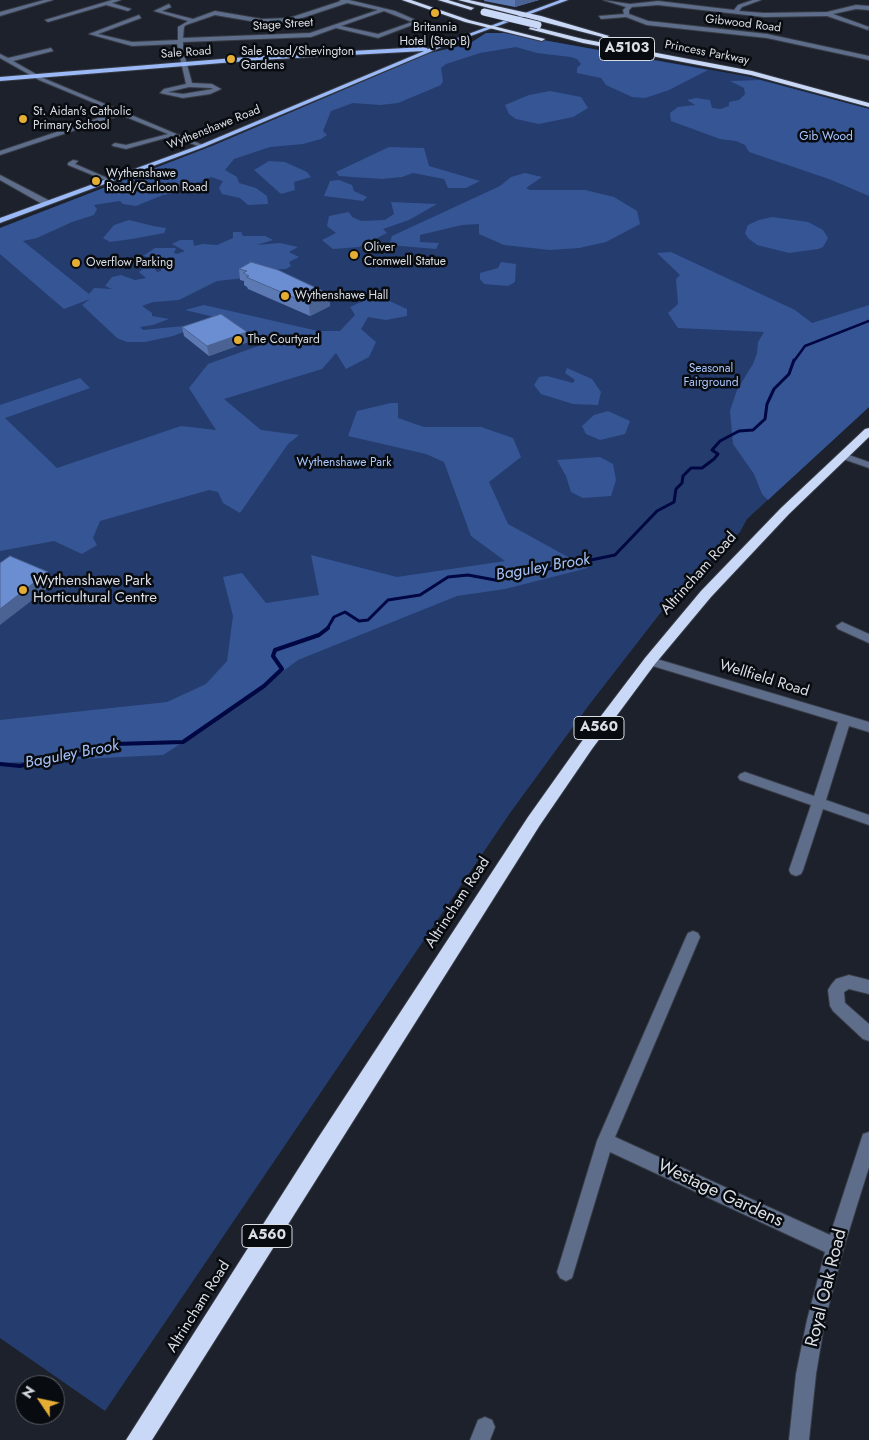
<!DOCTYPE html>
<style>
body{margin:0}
#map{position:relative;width:869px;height:1440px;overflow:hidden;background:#1c212b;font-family:Jost,sans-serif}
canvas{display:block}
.north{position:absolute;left:15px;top:1375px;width:50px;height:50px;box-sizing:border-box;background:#080b0f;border:1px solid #5c5f65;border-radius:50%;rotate:304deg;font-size:14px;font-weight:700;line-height:20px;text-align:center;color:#dadee5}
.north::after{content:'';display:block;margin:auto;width:18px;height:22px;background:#e4ae35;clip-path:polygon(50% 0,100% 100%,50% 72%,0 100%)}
</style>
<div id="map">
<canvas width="869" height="1440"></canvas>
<div class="north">N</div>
</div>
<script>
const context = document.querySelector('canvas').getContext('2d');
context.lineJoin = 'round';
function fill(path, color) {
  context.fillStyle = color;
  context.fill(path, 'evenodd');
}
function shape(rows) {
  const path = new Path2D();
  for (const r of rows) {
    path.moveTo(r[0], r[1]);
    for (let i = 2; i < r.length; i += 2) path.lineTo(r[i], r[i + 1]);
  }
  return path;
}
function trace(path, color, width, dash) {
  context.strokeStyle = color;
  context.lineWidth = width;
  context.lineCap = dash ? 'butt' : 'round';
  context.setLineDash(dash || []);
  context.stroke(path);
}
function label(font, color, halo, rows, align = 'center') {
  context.font = font + ' Jost,sans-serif';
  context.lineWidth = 5;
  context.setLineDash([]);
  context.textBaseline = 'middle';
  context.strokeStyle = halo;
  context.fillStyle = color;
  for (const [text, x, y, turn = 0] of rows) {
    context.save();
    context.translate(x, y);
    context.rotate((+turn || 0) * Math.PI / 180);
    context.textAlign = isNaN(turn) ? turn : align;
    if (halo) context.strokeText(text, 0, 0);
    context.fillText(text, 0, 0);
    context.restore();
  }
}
const green = shape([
 [486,33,504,33,751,77,869,109,869,407,747,519,740,532,711,559,708,567,665,607,589,705,510,813,105,1411,0,1338,0,228,212,146,430,53,469,44]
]);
const forest = shape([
 [486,33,504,33,708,70,669,90,645,98,632,97,606,85,601,78,577,73,577,68,581,64,577,59,571,57,537,53,516,47,480,53,446,64,441,68,443,81,441,85,398,103,380,105,353,103,331,111,323,131,327,135,321,139,303,144,270,147,234,159,225,170,237,177,239,183,256,188,267,196,268,204,248,205,240,198,222,194,219,188,223,181,211,177,176,193,163,195,136,206,123,204,120,201,94,205,97,209,94,215,72,222,37,238,23,241,89,294,94,288,112,289,105,286,112,277,121,275,135,280,146,278,139,272,148,265,153,266,157,272,161,271,161,267,155,262,158,259,143,256,155,248,176,248,174,253,177,254,185,251,172,244,180,240,193,240,194,246,202,244,217,245,233,238,233,232,241,232,243,236,265,236,273,240,257,245,280,243,298,247,289,252,299,257,289,262,291,266,286,269,269,270,254,277,217,281,179,300,153,302,142,306,152,313,152,316,169,319,153,325,140,327,143,330,183,326,197,327,173,336,145,342,127,342,117,338,82,305,90,299,64,309,0,254,0,228,212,146,430,53,469,44],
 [760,80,869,109,869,196,829,179,749,152,745,145,736,141,720,139,671,121,670,113,678,107,695,105,687,100,696,98,710,100,712,108,721,109,729,106,729,102,739,100,745,94,744,88,730,81],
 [550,91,581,97,588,108,573,117,539,124,516,119,509,114,505,105,529,95],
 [389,147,424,148,429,166,480,181,466,188,448,188,444,179,413,173,402,177,382,179,339,176,336,172],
 [269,161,285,162,307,172,311,177,294,182,295,190,281,194,254,170],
 [525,173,542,177,526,188,530,190,585,190,614,197,637,211,640,224,606,242,579,248,550,250,504,245,479,234,479,224,462,225,420,235,420,242,439,243,436,249,389,245,392,236,500,186,511,177],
 [339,180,352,185,354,191,367,197,363,201,324,196,330,181],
 [391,202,437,204,409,220,383,229,387,233,359,247,333,249,322,240,336,233,327,226,329,216,349,212,352,217,361,221,385,220,394,214],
 [772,217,808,222,823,230,828,238,823,247,818,249,789,253,757,245,748,238,745,233,748,225,759,220],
 [129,220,153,226,166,228,164,233,132,239,110,242,103,238,114,225],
 [671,252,795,310,812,323,869,305,869,407,768,500,762,494,754,474,733,444,730,411,737,390,753,364,757,353,758,342,764,332,678,328,668,313,678,304,676,279,680,275,657,253],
 [501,262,516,264,515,282,508,286,484,284,480,279,480,273,498,268],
 [376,295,407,309,407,316,386,320,368,317,361,329,376,342,369,357,346,369,336,353,322,369,224,399,261,430,299,435,288,444,240,513,223,503,218,492,209,490,100,521,93,538,97,545,82,554,54,541,0,551,0,405,80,378,90,388,5,418,57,468,181,426,216,430,189,388,208,364,261,345,227,320,185,310,204,305,318,331,340,331,355,315,350,307],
 [567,368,592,379,601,392,598,405,573,404,541,394,534,385,539,377,547,376,573,383,575,380,565,373],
 [391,403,398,403,398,418,424,427,481,427,513,438,521,457,489,482,508,524,588,568,505,589,457,596,298,660,222,717,163,755,0,763,0,720,167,702,206,684,227,661,233,616,223,577,242,573,266,603,319,595,311,555,397,577,505,561,471,536,444,462,426,454,348,436,357,411],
 [608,411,630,421,625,434,600,440,586,434,582,426,594,415],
 [600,457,613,464,616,480,611,496,583,498,571,492,566,476,557,460]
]);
const streamFar2 = shape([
 [794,361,805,346,869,321]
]);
const streamFar1 = shape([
 [327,629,334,617,345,612,359,621,368,620,388,600,420,595,448,577,468,575,495,580,615,555,657,511,674,502,676,489,682,483,683,476,691,468,702,468,714,459,718,454,712,450,720,441,739,431,753,430,765,419,767,404,774,389,789,374,794,360]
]);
const stream = shape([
 [0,764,20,766,53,758,89,753,115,744,183,742,264,686,282,669,273,656,275,650,319,635,328,628]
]);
const minor = shape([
 [44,0,53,0,0,16,0,12,44,0],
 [112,0,121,0,112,3,131,9,128,11,106,5,48,22,45,20,112,0],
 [339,0,349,0,395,11,420,22,378,38,336,28,311,37,183,42,183,50,192,83,212,84,221,89,210,94,183,98,160,93,164,89,186,84,177,44,132,46,89,34,139,15,141,18,98,34,132,42,178,40,178,27,188,21,154,11,169,4,171,7,162,11,193,19,215,11,262,19,289,18,341,1,339,0],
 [347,3,378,10,310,33,183,38,184,27,186,25,215,15,262,23,290,22,347,3],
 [384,11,412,22,378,34,341,26,384,11],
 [189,87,211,88,213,89,183,94,168,92,189,87],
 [603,0,630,4,658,1,734,10,738,5,753,0,761,0,742,7,739,11,764,13,827,12,856,5,869,6,869,10,856,9,833,14,869,27,868,30,827,16,764,17,658,5,632,7,629,10,629,14,648,21,767,34,869,56,869,60,767,38,647,25,626,17,601,19,599,16,624,14,623,10,626,7,603,0],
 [51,48,53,51,13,61,43,78,205,146,200,147,173,136,126,149,113,146,112,145,115,143,126,145,168,134,121,115,0,155,0,151,116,112,39,80,0,58,0,54,8,58,51,48],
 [73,160,78,161,75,164,112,180,107,181,68,165,68,163,73,160],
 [0,175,50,201,51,203,44,205,0,180,0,175],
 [843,453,869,462,869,468,840,458,840,454,843,453],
 [842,622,869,634,869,643,838,629,836,626,842,622],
 [650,657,869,722,869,732,849,726,826,800,869,815,869,825,823,809,803,870,801,874,796,876,791,874,789,870,811,805,740,780,738,777,740,774,745,772,814,796,838,722,646,664,644,661,650,657],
 [693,931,698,933,700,937,615,1137,830,1235,861,1140,863,1134,869,1132,869,1167,844,1247,825,1320,816,1374,809,1440,789,1440,796,1374,807,1320,825,1252,610,1152,572,1278,566,1281,560,1278,557,1272,597,1141,686,937,688,933,693,931],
 [849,975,869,980,869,994,849,989,844,992,845,1003,869,1024,869,1041,863,1039,833,1011,830,1006,828,990,831,985,836,979,849,975],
 [485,1417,492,1420,495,1427,490,1440,470,1440,478,1420,485,1417]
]);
const major = shape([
 [560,0,568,0,449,44,204,147,0,223,0,218,200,145,424,51,259,60,0,81,0,77,259,56,425,47,428,49,560,0]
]);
const highway = shape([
 [402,0,411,0,469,20,545,39,542,41,465,22,402,0],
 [438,0,448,0,474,8,471,10,438,0],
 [458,0,469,0,541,16,609,36,606,38,458,0],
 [531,26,583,39,752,71,869,103,869,107,751,75,583,43,529,29,531,26],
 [869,428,869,437,789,514,711,597,655,664,592,749,540,825,152,1440,126,1440,316,1141,528,817,582,741,645,658,701,591,781,508,865,429,869,428]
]);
const highwayBridge = shape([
 [484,12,538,25]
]);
const wall = shape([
 [484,0,539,0,515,7,484,1],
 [239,269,329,294,330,306,310,316,248,289,247,287,244,285,244,281,240,280],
 [182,327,248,342,209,356,184,336]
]);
const shadedWall = shape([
 [515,0,539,0,515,7],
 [329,294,330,306,310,316,309,304],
 [247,332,248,342,209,356,207,346],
 [48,572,52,585,0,625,0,609]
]);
const building = shape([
 [251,262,278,270,329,294,309,304,246,277,249,276,243,273,247,271,239,269,251,262],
 [221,314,247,332,207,346,182,327,221,314],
 [10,556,48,572,0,609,0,563,10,556]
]);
const markers = [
 [435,13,5,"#e4ae35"],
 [231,59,5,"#e4ae35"],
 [23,119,5,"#e4ae35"],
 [96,181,5,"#e4ae35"],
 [354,255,5,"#e4ae35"],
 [76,263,5,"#e4ae35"],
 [285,296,5,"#e4ae35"],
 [238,340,5,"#e4ae35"],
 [23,590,5,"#e4ae35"]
];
const farStreetnames = [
 ["Gibwood Road",743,24,7],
 ["Stage Street",283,25,-4],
 ["Sale Road",186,53,-4],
 ["Princess Parkway",707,53,11],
 ["Wythenshawe Road",214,128,-22]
];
const farPoinames = [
 ["Britannia",435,28,"center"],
 ["Hotel (Stop B)",435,42,"center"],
 ["Sale Road/Shevington",241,52],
 ["Gardens",241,66],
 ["St. Aidan's Catholic",33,112],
 ["Primary School",33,126],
 ["Wythenshawe",106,174],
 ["Road/Carloon Road",106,188],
 ["Oliver",364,248],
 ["Cromwell Statue",364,262],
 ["Overflow Parking",86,263],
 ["Wythenshawe Hall",295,296],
 ["The Courtyard",248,340]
];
const farParknames = [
 ["Gib Wood",826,137],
 ["Seasonal",711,369],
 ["Fairground",711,383],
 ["Wythenshawe Park",344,463]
];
const shields = [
 [627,49,55],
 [599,728,50],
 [267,1236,50]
];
const shieldNames = [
 ["A5103",627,49],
 ["A560",599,728],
 ["A560",267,1236]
];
const streetNames = [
 ["Altrincham Road",699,574,-48],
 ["Wellfield Road",764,679,17],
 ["Altrincham Road",458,903,-57],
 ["Altrincham Road",199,1307,-58]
];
const poiNames = [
 ["Wythenshawe Park",33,581],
 ["Horticultural Centre",33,598]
];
const waterNames = [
 ["Baguley Brook",543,568,-10],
 ["Baguley Brook",72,755,-11]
];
const nearStreetnames = [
 ["Westage Gardens",720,1194,25],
 ["Royal Oak Road",827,1288,-76]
];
fill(green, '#253d6e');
fill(forest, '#365595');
trace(streamFar2, '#000742', 2.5);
trace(streamFar1, '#000742', 3);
trace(stream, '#000742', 4);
trace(minor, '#373b45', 2);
trace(major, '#373b45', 2);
trace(highway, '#373b45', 2);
fill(minor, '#5d6d8a');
fill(major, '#9ab9f6');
fill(highway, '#c9d8f6');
trace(highwayBridge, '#373b45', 8, []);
trace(highwayBridge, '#c9d8f6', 7);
fill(wall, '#5c79b4');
fill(shadedWall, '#4b6392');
fill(building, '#6b8dd1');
trace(building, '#4b6392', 1);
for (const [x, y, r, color] of markers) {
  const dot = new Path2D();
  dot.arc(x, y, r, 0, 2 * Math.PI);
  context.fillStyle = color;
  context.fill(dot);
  trace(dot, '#080b0f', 2);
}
label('12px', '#dadee5', '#080b0f', farStreetnames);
label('12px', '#dadee5', '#080b0f', farPoinames, 'left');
label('12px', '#a9c6fd', '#080b0f', farParknames);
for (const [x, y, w] of shields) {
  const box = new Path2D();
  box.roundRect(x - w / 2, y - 11.5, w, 23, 4);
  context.fillStyle = '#080b0f';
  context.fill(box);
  trace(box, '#dadee5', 1);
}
label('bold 14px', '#dadee5', null, shieldNames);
label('15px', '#dadee5', '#080b0f', streetNames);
label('15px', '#dadee5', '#080b0f', poiNames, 'left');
label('italic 16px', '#a8c4fb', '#080b0f', waterNames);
label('18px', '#dadee5', '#080b0f', nearStreetnames);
</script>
